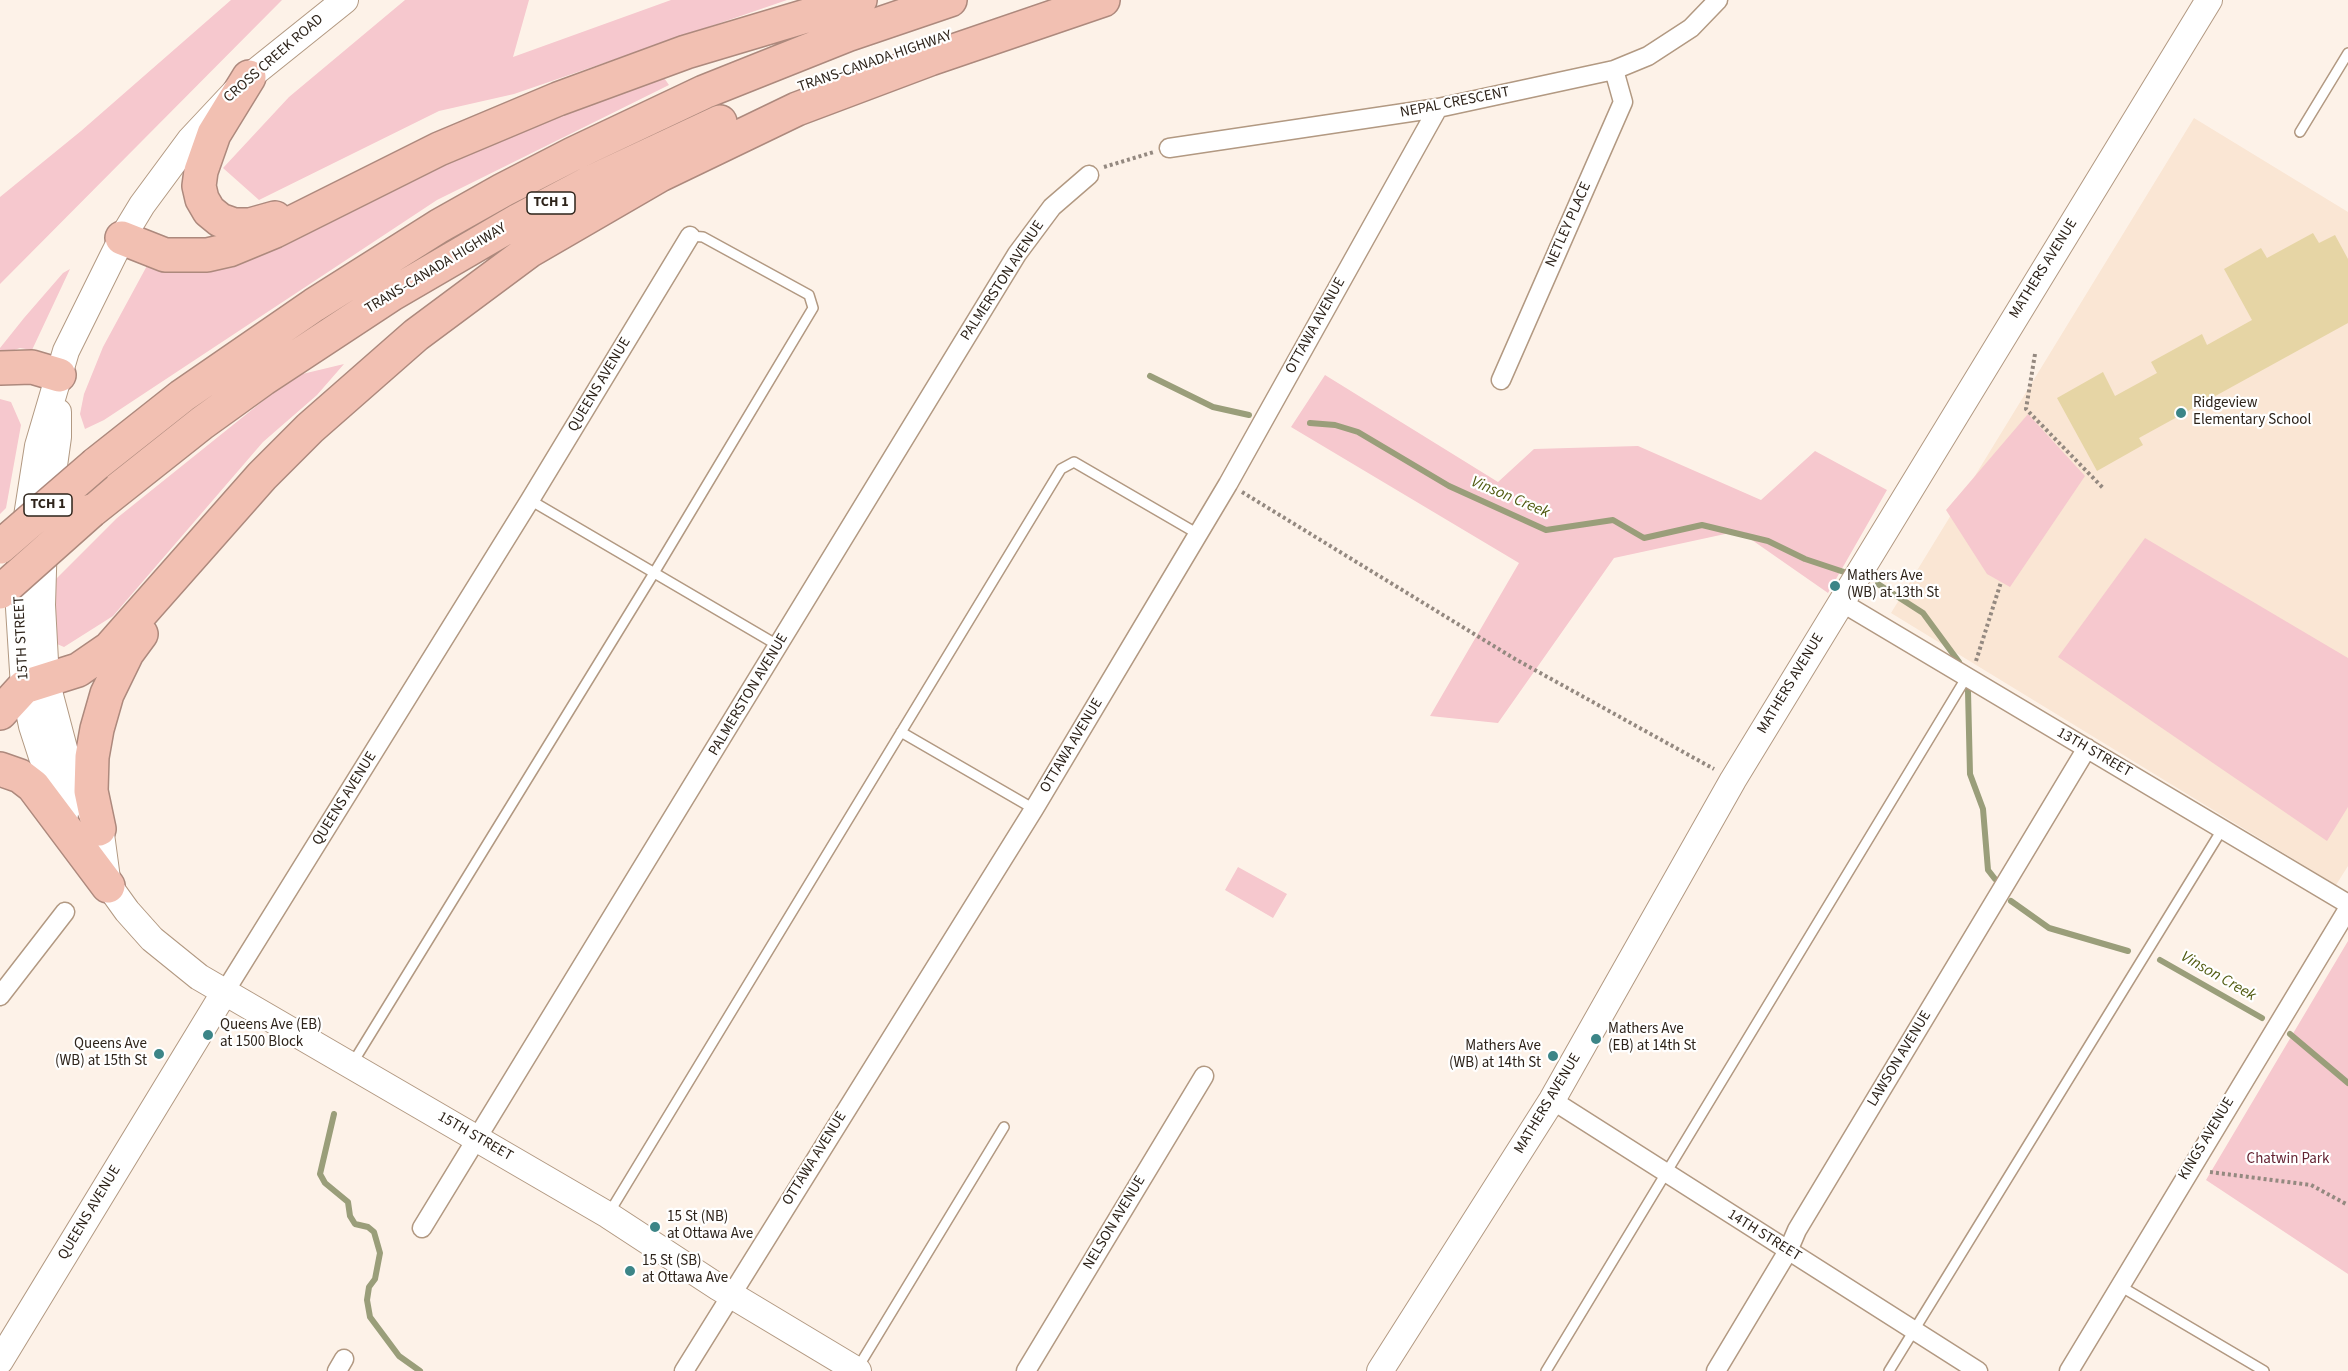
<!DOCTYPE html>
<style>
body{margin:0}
canvas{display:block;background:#fdf2e8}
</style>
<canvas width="2348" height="1371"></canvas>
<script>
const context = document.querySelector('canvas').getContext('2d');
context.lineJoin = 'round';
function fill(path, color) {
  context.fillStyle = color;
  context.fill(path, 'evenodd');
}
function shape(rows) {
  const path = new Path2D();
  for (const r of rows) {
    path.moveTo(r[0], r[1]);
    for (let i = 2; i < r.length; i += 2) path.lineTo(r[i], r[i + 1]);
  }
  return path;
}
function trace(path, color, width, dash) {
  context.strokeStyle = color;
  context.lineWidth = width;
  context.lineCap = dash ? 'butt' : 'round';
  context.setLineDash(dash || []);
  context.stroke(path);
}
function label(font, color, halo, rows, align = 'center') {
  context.font = font + ' "Source Sans 3",sans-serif';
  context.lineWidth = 4.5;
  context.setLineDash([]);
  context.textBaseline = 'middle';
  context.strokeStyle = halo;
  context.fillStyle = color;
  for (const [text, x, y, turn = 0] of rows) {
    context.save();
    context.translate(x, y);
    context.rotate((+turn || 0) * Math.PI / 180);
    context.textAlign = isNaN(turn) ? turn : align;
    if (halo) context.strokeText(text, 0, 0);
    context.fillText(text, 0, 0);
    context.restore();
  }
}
const built = shape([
 [2194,118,2348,212,2348,866,2336,885,1891,613]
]);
const green = shape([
 [231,0,282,0,0,284,0,197,81,131],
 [405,0,529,0,513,57,671,0,787,0,514,94,439,111,259,200,223,168,289,97],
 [660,72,669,85,437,200,104,420,85,429,80,414,84,394,103,347,149,262,240,256,322,227,460,153],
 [70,269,32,350,20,348,0,355,0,348,24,318,63,273],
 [344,364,317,395,263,442,113,616,64,647,57,644,55,580,117,518,294,376],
 [1325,375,1498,482,1534,449,1638,446,1761,500,1815,451,1887,490,1828,593,1739,531,1614,558,1498,723,1430,716,1519,563,1291,427],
 [0,399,11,402,21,425,6,508,0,514],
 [2028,414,2085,476,2010,587,1987,574,1946,510],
 [2145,538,2348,658,2348,807,2327,841,2058,657],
 [1238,867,1287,894,1273,918,1225,890],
 [2348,941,2348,1274,2206,1180]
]);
const stream = shape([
 [1150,376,1213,407,1249,415],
 [1310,423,1335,425,1358,432,1449,486,1546,530,1613,520,1644,538,1702,525,1768,541,1805,559,1844,572],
 [1878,584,1923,613,1959,662],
 [1968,691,1970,774,1983,809,1988,870,1995,879],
 [2011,901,2049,928,2128,951],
 [2160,960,2262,1018],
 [2290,1034,2348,1083],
 [334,1114,320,1174,325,1183,348,1202,350,1216,355,1224,368,1227,374,1232,380,1253,375,1279,369,1287,367,1300,370,1317,399,1356,420,1371]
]);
const building = shape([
 [2313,233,2319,243,2335,235,2348,259,2348,323,2139,438,2143,445,2097,471,2057,398,2103,372,2115,396,2157,373,2151,362,2202,334,2207,345,2252,320,2224,269,2261,248,2267,258]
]);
const path = shape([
 [1104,167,1154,152],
 [2035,354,2026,409,2103,488],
 [1242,492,1515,659,1714,769],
 [1976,661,2001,582],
 [2210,1172,2311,1185,2348,1205]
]);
const lane = shape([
 [2300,132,2348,53],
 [530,500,779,646],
 [901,732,1034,809],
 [352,1064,654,573,813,308,809,295,703,237,690,236],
 [609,1213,1061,469,1074,462,1198,534],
 [2120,1286,2264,1371],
 [857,1369,1004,1127],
 [1546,1371,1966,678],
 [1889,1371,2223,828]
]);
const street = shape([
 [1169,148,1438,108,1614,70,1648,56,1691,28,1718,0],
 [1501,380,1623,102,1614,70],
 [1841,602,2348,904],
 [224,993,530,500,690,236],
 [0,996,65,912],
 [1552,1100,1978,1371],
 [422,1228,1017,254,1052,207,1089,175],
 [337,1371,344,1359],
 [684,1371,1034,809,1228,484,1438,108],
 [1026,1371,1204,1076],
 [1716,1371,1788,1251,1797,1230,2087,748],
 [2069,1371,2348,909]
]);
const secondary = shape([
 [58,412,58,437,44,537,42,605,46,680,66,756,101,834,108,886],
 [65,814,42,757,32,726,24,687,19,608,20,561,38,446,66,351,122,238,142,205,190,140,249,77,345,0],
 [99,872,127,911,152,939,199,977,608,1215,718,1287,858,1371],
 [0,1361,224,993],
 [1380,1371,1552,1100,1733,780,2209,0]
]);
const highway = shape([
 [249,77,214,134,201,171,199,186,202,199,209,211,220,220,234,225,250,225,275,218],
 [122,238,165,255,207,255,229,250,275,231,439,149,558,99,686,52,860,0],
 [0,368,32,367,59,375],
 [96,464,182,396,314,305,439,226,503,190,573,154,704,92,847,35,950,0],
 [91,511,202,423,263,379,392,294,519,220,587,184,720,122],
 [0,713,24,687,78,670,110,648,262,476,310,428,416,335,529,251,660,175,797,109,930,59,1103,0],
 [0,769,20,776,33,786,108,886],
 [99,829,91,791,92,757,97,729,107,694,127,653,141,634]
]);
const highwayBridge = shape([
 [0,547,96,464],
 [0,592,91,511]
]);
const markers = [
 [2181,413,6,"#3c8587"],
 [1835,586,6,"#3c8587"],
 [208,1035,6,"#3c8587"],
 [1596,1039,6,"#3c8587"],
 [159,1054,6,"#3c8587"],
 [1553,1056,6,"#3c8587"],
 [655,1227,6,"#3c8587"],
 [630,1271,6,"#3c8587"]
];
const shields = [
 [551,203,48],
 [48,505,48]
];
const shieldNames = [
 ["TCH 1",551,203],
 ["TCH 1",48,505]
];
const streetNames = [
 ["CROSS CREEK ROAD",274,59,-41],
 ["TRANS-CANADA HIGHWAY",875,62,-19],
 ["NEPAL CRESCENT",1455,103,-11],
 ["NETLEY PLACE",1569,225,-66],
 ["TRANS-CANADA HIGHWAY",436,269,-31],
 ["MATHERS AVENUE",2044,269,-58],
 ["PALMERSTON AVENUE",1003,281,-57],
 ["OTTAWA AVENUE",1316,326,-61],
 ["QUEENS AVENUE",600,385,-59],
 ["15TH STREET",22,638,-93],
 ["MATHERS AVENUE",1791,684,-59],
 ["PALMERSTON AVENUE",749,695,-59],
 ["OTTAWA AVENUE",1072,746,-59],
 ["13TH STREET",2094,753,30],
 ["QUEENS AVENUE",345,799,-58],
 ["LAWSON AVENUE",1900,1059,-59],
 ["MATHERS AVENUE",1548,1104,-59],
 ["15TH STREET",475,1137,30],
 ["KINGS AVENUE",2207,1139,-59],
 ["OTTAWA AVENUE",815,1159,-58],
 ["QUEENS AVENUE",90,1213,-59],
 ["NELSON AVENUE",1115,1223,-59],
 ["14TH STREET",1764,1236,32]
];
const poiNames = [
 ["Ridgeview",2193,404],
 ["Elementary School",2193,421],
 ["Mathers Ave",1847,577],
 ["(WB) at 13th St",1847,594],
 ["Queens Ave (EB)",220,1026],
 ["at 1500 Block",220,1043],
 ["Mathers Ave",1608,1030],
 ["(EB) at 14th St",1608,1047],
 ["Queens Ave",147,1045,"right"],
 ["(WB) at 15th St",147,1062,"right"],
 ["Mathers Ave",1541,1047,"right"],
 ["(WB) at 14th St",1541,1064,"right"],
 ["15 St (NB)",667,1218],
 ["at Ottawa Ave",667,1235],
 ["15 St (SB)",642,1262],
 ["at Ottawa Ave",642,1279]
];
const parkNames = [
 ["Chatwin Park",2288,1160]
];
const waterNames = [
 ["Vinson Creek",1510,498,23],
 ["Vinson Creek",2218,977,30]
];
fill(built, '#fae6d4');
fill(green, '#f6c8ce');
trace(stream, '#9a9e7a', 6);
fill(building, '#e6d5a5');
trace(lane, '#b29982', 12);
trace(street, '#b29982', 21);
trace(secondary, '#b29982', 28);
trace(highway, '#ad897d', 36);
trace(path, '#948980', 4, [3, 3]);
trace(lane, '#fff', 9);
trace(street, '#fff', 18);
trace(secondary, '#fff', 26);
trace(highway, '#f2c0b2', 33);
trace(highwayBridge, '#ad897d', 36, []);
trace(highwayBridge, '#f2c0b2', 33);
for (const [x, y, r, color] of markers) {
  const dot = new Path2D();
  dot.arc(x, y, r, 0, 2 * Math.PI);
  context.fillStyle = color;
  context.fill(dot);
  trace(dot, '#fff', 2);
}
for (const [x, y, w] of shields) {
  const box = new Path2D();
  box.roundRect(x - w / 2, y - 11, w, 22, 4.5);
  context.fillStyle = '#fff';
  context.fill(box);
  trace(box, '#2d231a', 1.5);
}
label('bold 14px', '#2d231a', null, shieldNames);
label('15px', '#2d231a', '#fff', streetNames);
label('15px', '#2d231a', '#fff', poiNames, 'left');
label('15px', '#632231', '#fff', parkNames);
label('italic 16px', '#515b11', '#fff', waterNames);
</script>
